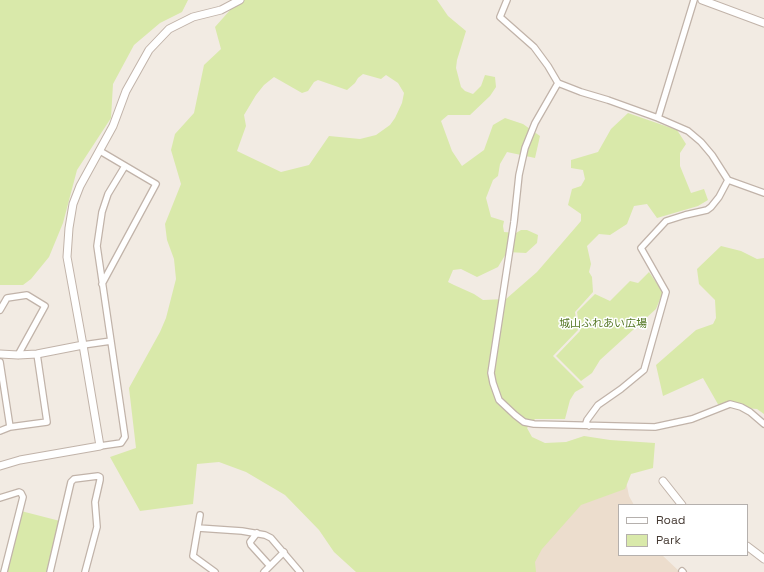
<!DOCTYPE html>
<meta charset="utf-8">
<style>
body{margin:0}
#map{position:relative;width:764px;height:572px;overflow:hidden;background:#f2ebe3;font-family:"Space Grotesk",sans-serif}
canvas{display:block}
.legend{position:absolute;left:618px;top:504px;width:130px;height:52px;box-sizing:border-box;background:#fff;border:1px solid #b5b0ad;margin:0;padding:5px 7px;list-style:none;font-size:12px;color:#453a33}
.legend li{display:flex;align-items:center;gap:8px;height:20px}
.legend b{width:20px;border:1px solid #b5b0ad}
</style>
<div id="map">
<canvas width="764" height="572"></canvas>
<ul class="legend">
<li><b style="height:5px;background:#fff"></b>Road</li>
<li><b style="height:11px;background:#d9e9aa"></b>Park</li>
</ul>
</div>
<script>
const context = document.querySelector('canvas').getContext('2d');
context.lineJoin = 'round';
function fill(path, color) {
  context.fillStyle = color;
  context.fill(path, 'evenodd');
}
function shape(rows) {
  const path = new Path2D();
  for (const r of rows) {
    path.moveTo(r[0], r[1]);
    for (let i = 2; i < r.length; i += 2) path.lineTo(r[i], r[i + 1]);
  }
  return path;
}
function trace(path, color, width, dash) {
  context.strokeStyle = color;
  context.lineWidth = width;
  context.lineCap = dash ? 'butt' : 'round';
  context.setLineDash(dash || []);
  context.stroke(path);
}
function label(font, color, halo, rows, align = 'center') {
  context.font = font + ' "Space Grotesk","Noto Sans JP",sans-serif';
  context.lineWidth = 3;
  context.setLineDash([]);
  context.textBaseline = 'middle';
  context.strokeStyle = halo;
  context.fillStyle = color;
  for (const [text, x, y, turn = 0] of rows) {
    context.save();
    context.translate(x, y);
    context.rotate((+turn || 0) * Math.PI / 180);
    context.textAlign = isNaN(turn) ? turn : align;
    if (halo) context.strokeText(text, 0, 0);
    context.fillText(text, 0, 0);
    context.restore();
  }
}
const education = shape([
 [626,481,629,496,634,505,619,505,619,555,662,555,680,572,525,572,573,496]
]);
const green = shape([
 [0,0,188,0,182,12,160,23,134,45,113,84,111,118,77,170,63,223,49,257,31,279,23,285,0,285],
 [239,0,437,0,448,16,466,31,457,60,456,68,461,87,465,91,473,94,481,86,485,75,495,77,496,87,490,96,470,115,448,115,441,121,452,151,462,166,484,150,493,125,505,118,523,124,540,136,535,158,507,152,500,164,498,176,493,180,486,198,491,217,504,221,503,226,504,232,516,233,521,230,527,230,538,235,537,243,526,253,507,252,498,267,477,277,461,269,453,270,448,282,454,285,474,294,483,300,506,299,537,272,575,228,581,221,581,214,568,205,572,189,581,186,585,179,583,170,571,168,571,160,598,152,611,129,628,113,677,130,686,144,680,153,680,166,691,193,704,189,708,200,698,206,657,218,647,204,634,206,627,224,610,235,599,234,587,246,591,264,589,272,592,277,593,292,575,312,578,330,553,356,584,387,575,392,570,400,565,419,535,419,527,428,532,437,545,443,566,442,584,436,610,440,655,443,653,468,631,474,625,489,581,505,542,549,535,562,536,572,356,572,334,552,319,530,285,495,246,472,219,462,197,464,193,504,140,511,110,457,136,448,129,388,160,332,166,318,176,279,174,259,167,240,165,224,181,184,171,150,175,134,194,113,204,65,221,49,215,27],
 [363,74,381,79,386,75,398,83,404,93,402,103,395,118,390,125,376,135,360,139,329,136,309,165,281,172,237,151,246,126,244,115,256,95,264,85,274,77,302,93,308,91,314,82,318,80,347,90,355,83,358,78],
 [721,246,741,251,757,259,764,258,764,414,757,409,719,406,703,378,663,396,656,365,696,330,713,324,716,318,715,300,699,284,697,269],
 [649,272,663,292,656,309,600,360,592,373,581,381,556,356,580,331,577,312,595,294,610,301,630,281,638,283],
 [21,511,60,521,47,572,7,572]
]);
const minor = shape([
 [507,0,500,17,534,47,548,66,558,83,581,92,608,100,658,118,688,131,701,142,712,155,728,180,764,193],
 [558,83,535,123,525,148,519,175,514,222,491,373,493,383,499,400,515,415,524,422,534,424,655,427,692,419,730,404,741,407,750,412,764,424],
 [658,118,694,0],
 [100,151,156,184,102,284],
 [0,310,7,298,27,295,45,306,18,355],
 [83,345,111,341],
 [0,362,10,427],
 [589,426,586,423,587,420,598,405,621,389,644,370,666,292,641,248,666,221,685,215,707,210,711,207,719,197,728,180],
 [0,431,10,427,47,422,37,354],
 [100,446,121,443,125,437,97,246,102,212,108,194,125,166],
 [0,498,19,492,21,493,23,497,4,572],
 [200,515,193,556,215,572],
 [198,528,242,531,265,535,271,538,300,572],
 [257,533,250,542,251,545,270,566],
 [682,571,683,572],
 [50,572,71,482,74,479,98,476,100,477,100,480,95,502,97,527,85,572],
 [264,572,284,552]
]);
const tertiary = shape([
 [702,0,764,23],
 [0,354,18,355,37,354,83,345],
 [0,466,20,460,100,446,83,345,67,257,69,228,73,204,80,186,113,126,126,91,149,50,169,29,193,17,221,10,240,0],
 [663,481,682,505],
 [747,546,764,559]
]);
const parkNames = [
 ["城山ふれあい広場",603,324]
];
fill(education, '#ecddcd');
fill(green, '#d9e9aa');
trace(minor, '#c1b3a9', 8);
trace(tertiary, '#c1b3a9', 9);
trace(minor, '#fff', 5.5);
trace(tertiary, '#fff', 7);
label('11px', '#557825', '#fff', parkNames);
</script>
